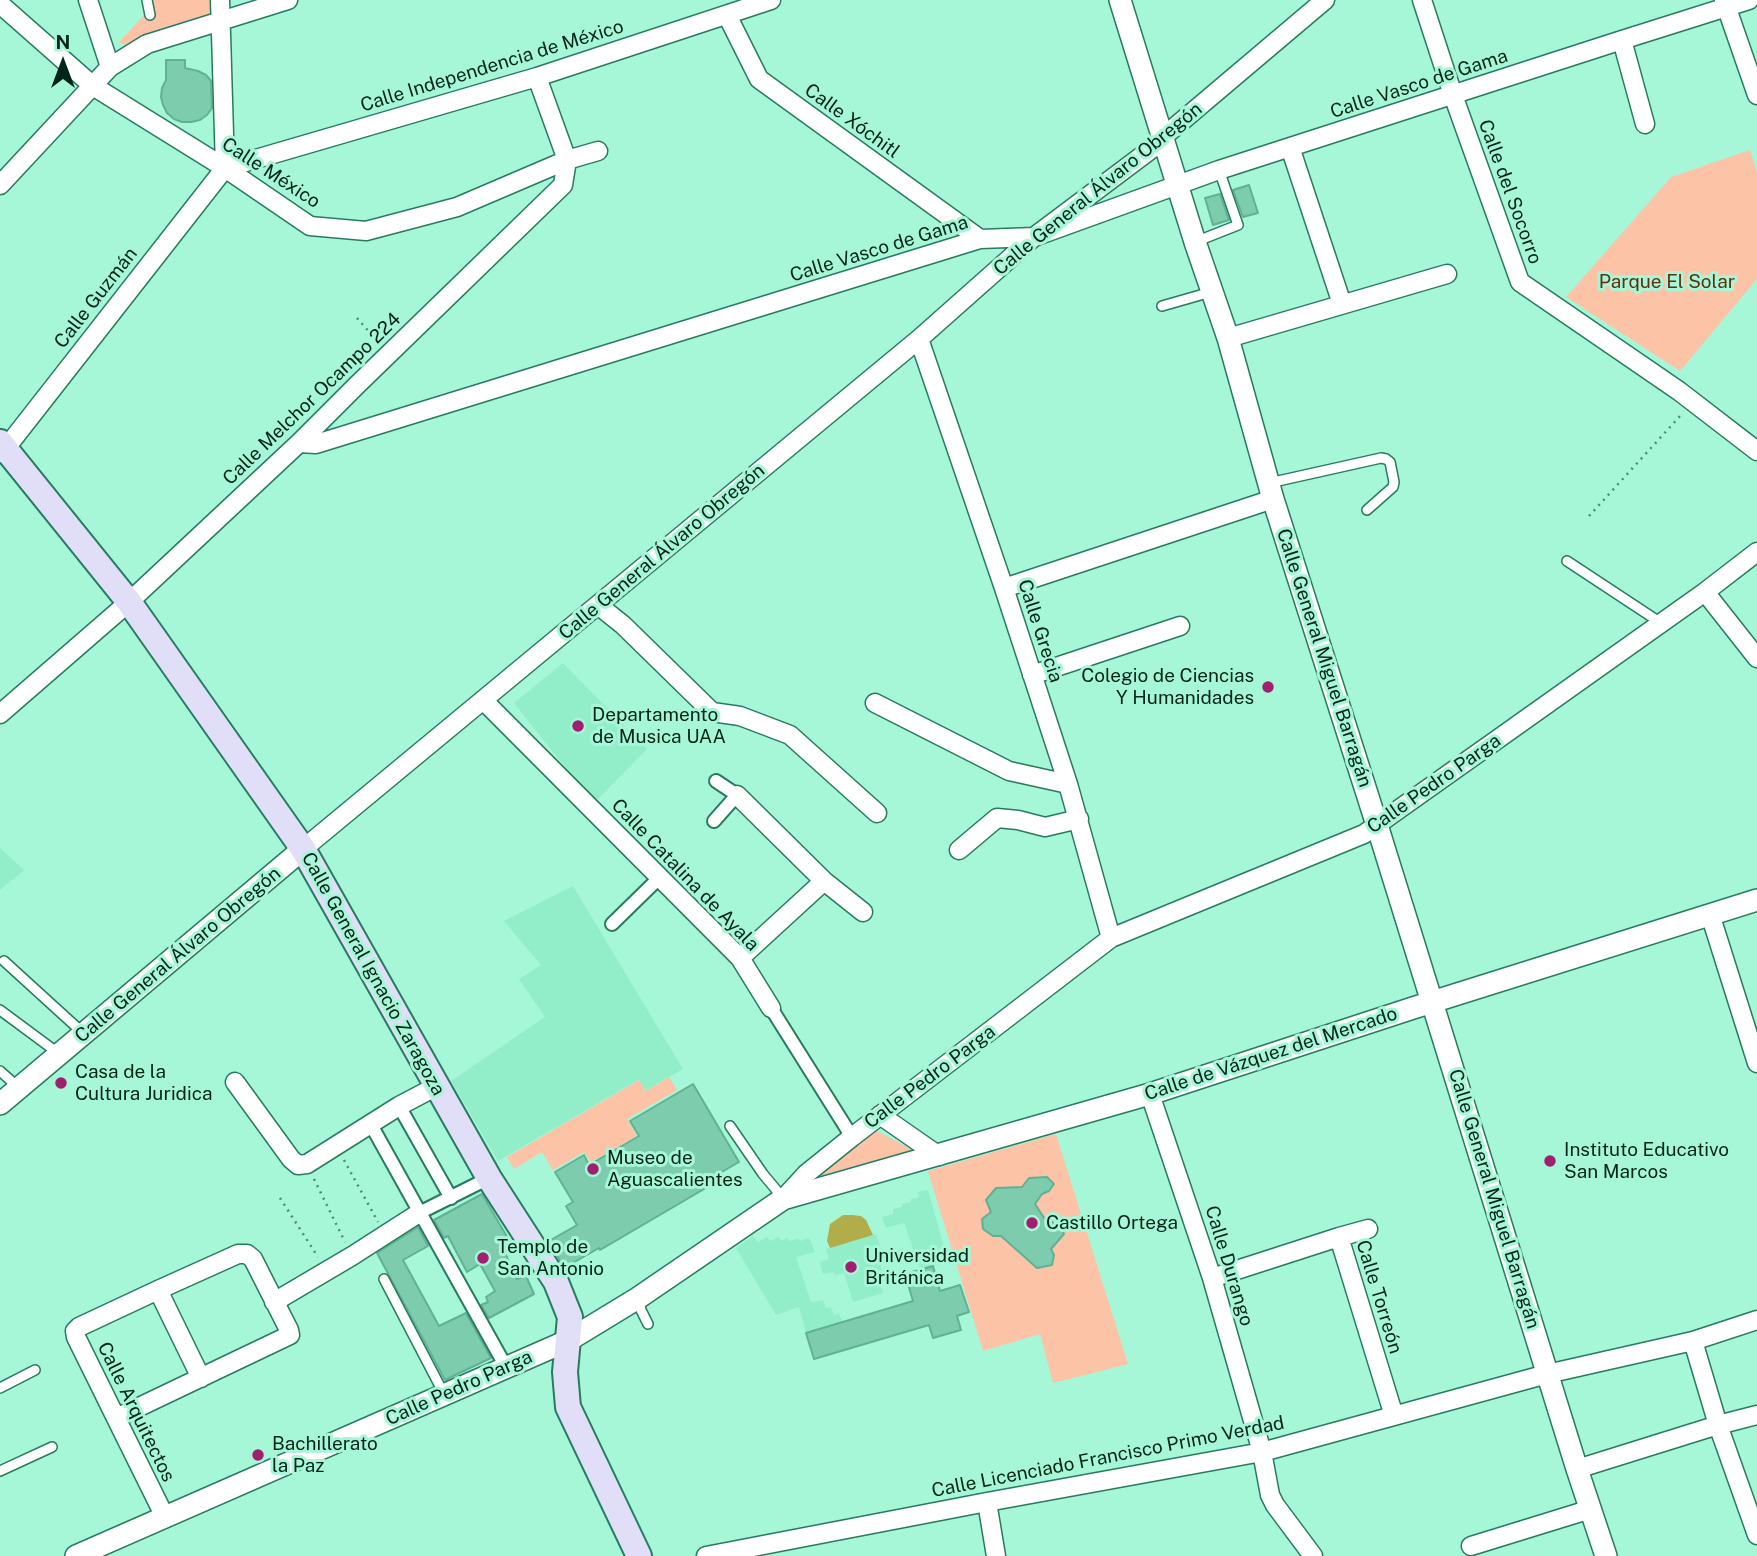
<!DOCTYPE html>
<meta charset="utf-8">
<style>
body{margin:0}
#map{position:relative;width:1757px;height:1556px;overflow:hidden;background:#a6f7d7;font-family:"Public Sans",sans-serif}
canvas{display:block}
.north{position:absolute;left:28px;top:28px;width:70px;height:70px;-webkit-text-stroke:5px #a6f7d7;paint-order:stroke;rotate:0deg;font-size:19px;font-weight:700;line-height:28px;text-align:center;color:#012419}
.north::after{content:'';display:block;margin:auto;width:24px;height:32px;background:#012419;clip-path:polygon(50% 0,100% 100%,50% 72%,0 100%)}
</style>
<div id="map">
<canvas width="1757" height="1556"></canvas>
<div class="north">N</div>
</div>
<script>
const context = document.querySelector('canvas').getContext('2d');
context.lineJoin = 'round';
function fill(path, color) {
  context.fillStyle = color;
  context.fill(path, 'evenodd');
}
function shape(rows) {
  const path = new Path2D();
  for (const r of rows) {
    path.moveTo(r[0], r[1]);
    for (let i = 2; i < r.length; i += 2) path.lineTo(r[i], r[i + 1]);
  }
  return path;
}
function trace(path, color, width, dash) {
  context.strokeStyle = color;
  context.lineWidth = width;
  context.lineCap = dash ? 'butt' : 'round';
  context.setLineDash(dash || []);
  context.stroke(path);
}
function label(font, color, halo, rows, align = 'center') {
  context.font = font + ' "Public Sans",sans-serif';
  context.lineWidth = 6;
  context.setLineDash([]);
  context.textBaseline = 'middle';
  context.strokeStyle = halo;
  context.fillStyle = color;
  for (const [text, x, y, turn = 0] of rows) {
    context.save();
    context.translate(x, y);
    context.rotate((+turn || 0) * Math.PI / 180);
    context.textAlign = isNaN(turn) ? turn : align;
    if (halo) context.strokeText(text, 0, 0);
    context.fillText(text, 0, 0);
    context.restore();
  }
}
const built = shape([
 [563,663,647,749,594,803,514,703],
 [0,848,24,870,0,890],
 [573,886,683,1069,645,1091,638,1080,498,1161,451,1081,545,1017,519,979,541,965,504,921],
 [928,1190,948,1262,920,1269,904,1223,886,1228,882,1217,893,1214,893,1209,902,1207,902,1204,911,1202,911,1199,919,1197,918,1192],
 [876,1234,884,1258,879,1260,885,1279,880,1281,883,1293,853,1302,844,1273,835,1275,833,1272,823,1274,820,1262,829,1259,826,1249],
 [753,1236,758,1242,767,1237,770,1241,779,1237,781,1241,787,1238,790,1241,798,1238,800,1241,809,1238,815,1252,796,1257,811,1302,823,1300,826,1308,831,1307,834,1315,839,1314,843,1322,806,1333,799,1307,776,1315,736,1248]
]);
const green = shape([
 [141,0,212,0,212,4,209,14,128,46,119,42,145,14],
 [1750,150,1757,173,1757,279,1680,371,1566,297,1671,177],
 [669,1077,677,1090,627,1119,637,1136,591,1162,584,1152,553,1170,542,1152,514,1169,507,1157,639,1080,646,1091],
 [875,1130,913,1150,808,1179],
 [1056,1134,1128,1364,1053,1383,1040,1334,983,1351,928,1171]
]);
const water = shape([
 [843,1215,852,1215,861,1216,866,1220,873,1235,830,1248,827,1241,830,1224]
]);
const building = shape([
 [166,60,185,60,185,68,198,71,206,75,211,81,212,108,207,115,200,120,191,122,182,122,174,119,167,113,163,105,161,97,162,88,166,80,166,60],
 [1249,185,1258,213,1243,217,1233,190,1249,185],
 [1220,194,1229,220,1213,225,1205,198,1220,194],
 [693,1084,739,1162,708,1180,711,1185,600,1250,599,1248,564,1268,549,1241,577,1225,566,1206,573,1202,555,1172,584,1155,589,1165,639,1136,630,1121,693,1084],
 [1047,1177,1054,1184,1049,1191,1042,1194,1035,1204,1046,1221,1060,1224,1064,1234,1051,1249,1054,1255,1052,1265,1037,1268,1001,1236,993,1236,983,1229,982,1219,991,1212,986,1200,996,1188,1022,1187,1029,1178,1047,1177],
 [482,1194,513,1247,504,1251,517,1279,526,1276,534,1294,489,1318,481,1305,488,1302,486,1297,495,1291,480,1264,467,1272,448,1236,444,1238,434,1220,482,1194],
 [418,1227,428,1246,403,1260,439,1326,466,1313,491,1358,445,1380,377,1253,418,1227],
 [933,1266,940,1291,960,1285,969,1312,957,1316,961,1330,933,1338,929,1325,814,1359,806,1333,913,1301,905,1274,933,1266]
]);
const path = shape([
 [357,318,378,342],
 [1589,516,1681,415],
 [344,1160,378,1222],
 [314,1179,345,1242],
 [280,1198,318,1257]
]);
const service = shape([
 [147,0,150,15],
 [1195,242,1238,225,1219,170],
 [1162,306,1211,292],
 [1269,483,1381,458,1386,459,1390,462,1394,482,1393,487,1367,510],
 [1567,561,1661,623],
 [4,961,83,1033],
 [0,1010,58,1053],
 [0,1071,19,1088],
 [730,1126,763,1174,783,1198],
 [384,1279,444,1394],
 [639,1299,641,1310,648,1324],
 [0,1388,35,1370],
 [0,1471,52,1447]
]);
const pedestrian = shape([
 [714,821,737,795,716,781],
 [612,924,659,878],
 [771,1008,852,1137],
 [399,1106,451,1198],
 [370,1123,506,1367],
 [419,1213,489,1178]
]);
const minor = shape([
 [88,0,110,67],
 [220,0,225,168],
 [1422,0,1453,95,1520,282,1679,391,1757,451],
 [1724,0,1757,95],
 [0,4,93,86,225,168,310,226,366,231,457,207,567,160,598,151],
 [727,15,759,79,980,239],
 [1622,40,1645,124],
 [1290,147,1342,304],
 [225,168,537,77,771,0],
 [0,185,110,67,147,44,288,0],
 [1228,338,1447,274],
 [919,339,1004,588,1068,784,1111,938],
 [299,443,316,444,980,239,1034,237,1219,170,1622,40,1749,0],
 [0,453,6,448,225,168],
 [1004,588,1273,499],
 [1705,592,1757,658],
 [598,605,623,625,712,712,740,716,790,735,877,813],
 [1032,675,1180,626],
 [483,700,740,958,771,1008],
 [875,703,1009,771,1068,784],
 [0,714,129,602,299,443,357,385,563,185,567,160,537,77],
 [737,795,824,881,863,912],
 [303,849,919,339,1034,237,1154,147,1163,137,1325,0],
 [959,850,997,818,1018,820,1045,827,1079,819],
 [1710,914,1757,1063],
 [740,958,824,881],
 [235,1082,291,1159,298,1165,307,1164,399,1106,437,1086],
 [1150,1094,1212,1278,1262,1452,1270,1495,1275,1505,1313,1556],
 [880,1115,939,1156],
 [783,1199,806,1174,852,1137,1111,938,1364,834,1705,592,1757,552],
 [1339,1237,1394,1416],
 [1212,1278,1339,1237,1368,1229],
 [158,1290,201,1378],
 [274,1302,352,1256,419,1213],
 [1693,1341,1718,1425,1757,1535],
 [116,1418,290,1335,289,1330,253,1259,247,1254,238,1254,158,1290,79,1327,75,1331,76,1337,116,1418,165,1517],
 [1577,1469,1718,1425,1757,1415],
 [987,1502,996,1556],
 [1471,1546,1591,1509],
 [706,1556,987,1502,1262,1452,1547,1374,1693,1341,1757,1320]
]);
const tertiary = shape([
 [1120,0,1195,242,1228,338,1273,499,1377,825,1577,1469,1606,1556],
 [0,1104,303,849],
 [76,1556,569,1340,638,1298,783,1199,1150,1094,1413,1008,1757,900]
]);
const secondary = shape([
 [0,442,129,602,303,849,489,1178,556,1282,570,1317,565,1372,568,1407,639,1556]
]);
const markers = [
 [1268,687,7,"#a01f71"],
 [578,726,7,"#a01f71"],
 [61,1083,7,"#a01f71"],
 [1550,1161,7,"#a01f71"],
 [593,1169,7,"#a01f71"],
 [1032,1223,7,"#a01f71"],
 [483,1258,7,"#a01f71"],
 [851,1267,7,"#a01f71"],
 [258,1455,7,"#a01f71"]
];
const streetNames = [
 ["Calle Independencia de México",492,66,-17],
 ["Calle Vasco de Gama",1419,84,-18],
 ["Calle Xóchitl",852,121,36],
 ["Calle México",271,173,33],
 ["Calle General Álvaro Obregón",1098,189,-39],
 ["Calle del Socorro",1510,192,70],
 ["Calle Vasco de Gama",879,249,-17],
 ["Calle Guzmán",96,298,-52],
 ["Calle Melchor Ocampo 224",312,399,-44],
 ["Calle General Álvaro Obregón",662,552,-40],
 ["Calle Grecia",1040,631,72],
 ["Calle General Miguel Barragán",1324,658,72],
 ["Calle Pedro Parga",1434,784,-35],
 ["Calle Catalina de Ayala",685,875,46],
 ["Calle General Álvaro Obregón",178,955,-40],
 ["Calle General Ignacio Zaragoza",373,974,61],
 ["Calle de Vázquez del Mercado",1271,1054,-18],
 ["Calle Pedro Parga",930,1077,-37],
 ["Calle General Miguel Barragán",1494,1199,73],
 ["Calle Durango",1229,1266,73],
 ["Calle Torreón",1379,1297,73],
 ["Calle Pedro Parga",459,1388,-24],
 ["Calle Arquitectos",136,1412,64],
 ["Calle Licenciado Francisco Primo Verdad",1108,1457,-11]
];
const parkNames = [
 ["Parque El Solar",1667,282]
];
const poiNames = [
 ["Colegio de Ciencias",1254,676,"right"],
 ["Y Humanidades",1254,698,"right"],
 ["Departamento",592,715],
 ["de Musica UAA",592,737],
 ["Casa de la",75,1072],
 ["Cultura Juridica",75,1094],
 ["Instituto Educativo",1564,1150],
 ["San Marcos",1564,1172],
 ["Museo de",607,1158],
 ["Aguascalientes",607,1180],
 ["Castillo Ortega",1046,1223],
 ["Templo de",497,1247],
 ["San Antonio",497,1269],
 ["Universidad",865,1256],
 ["Británica",865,1278],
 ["Bachillerato",272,1444],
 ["la Paz",272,1466]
];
fill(built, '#92edc9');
fill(green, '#fdc3a6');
fill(water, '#b0ad4a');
fill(building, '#7cccad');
trace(building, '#61b193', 2);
trace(service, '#277b5f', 12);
trace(pedestrian, '#277b5f', 16);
trace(minor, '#277b5f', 21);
trace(tertiary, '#277b5f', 24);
trace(secondary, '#277b5f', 28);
trace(path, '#508974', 2.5, [2, 5]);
trace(service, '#fff', 9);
trace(pedestrian, '#fff', 12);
trace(minor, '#fff', 18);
trace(tertiary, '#fff', 21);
trace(secondary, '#e1def8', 24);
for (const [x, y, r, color] of markers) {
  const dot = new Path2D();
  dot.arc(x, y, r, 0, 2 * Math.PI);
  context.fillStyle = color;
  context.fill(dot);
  trace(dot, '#a6f7d7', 2.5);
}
label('19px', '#012419', '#a6f7d7', streetNames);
label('19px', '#642d0c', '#a6f7d7', parkNames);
label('19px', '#012419', '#a6f7d7', poiNames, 'left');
</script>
